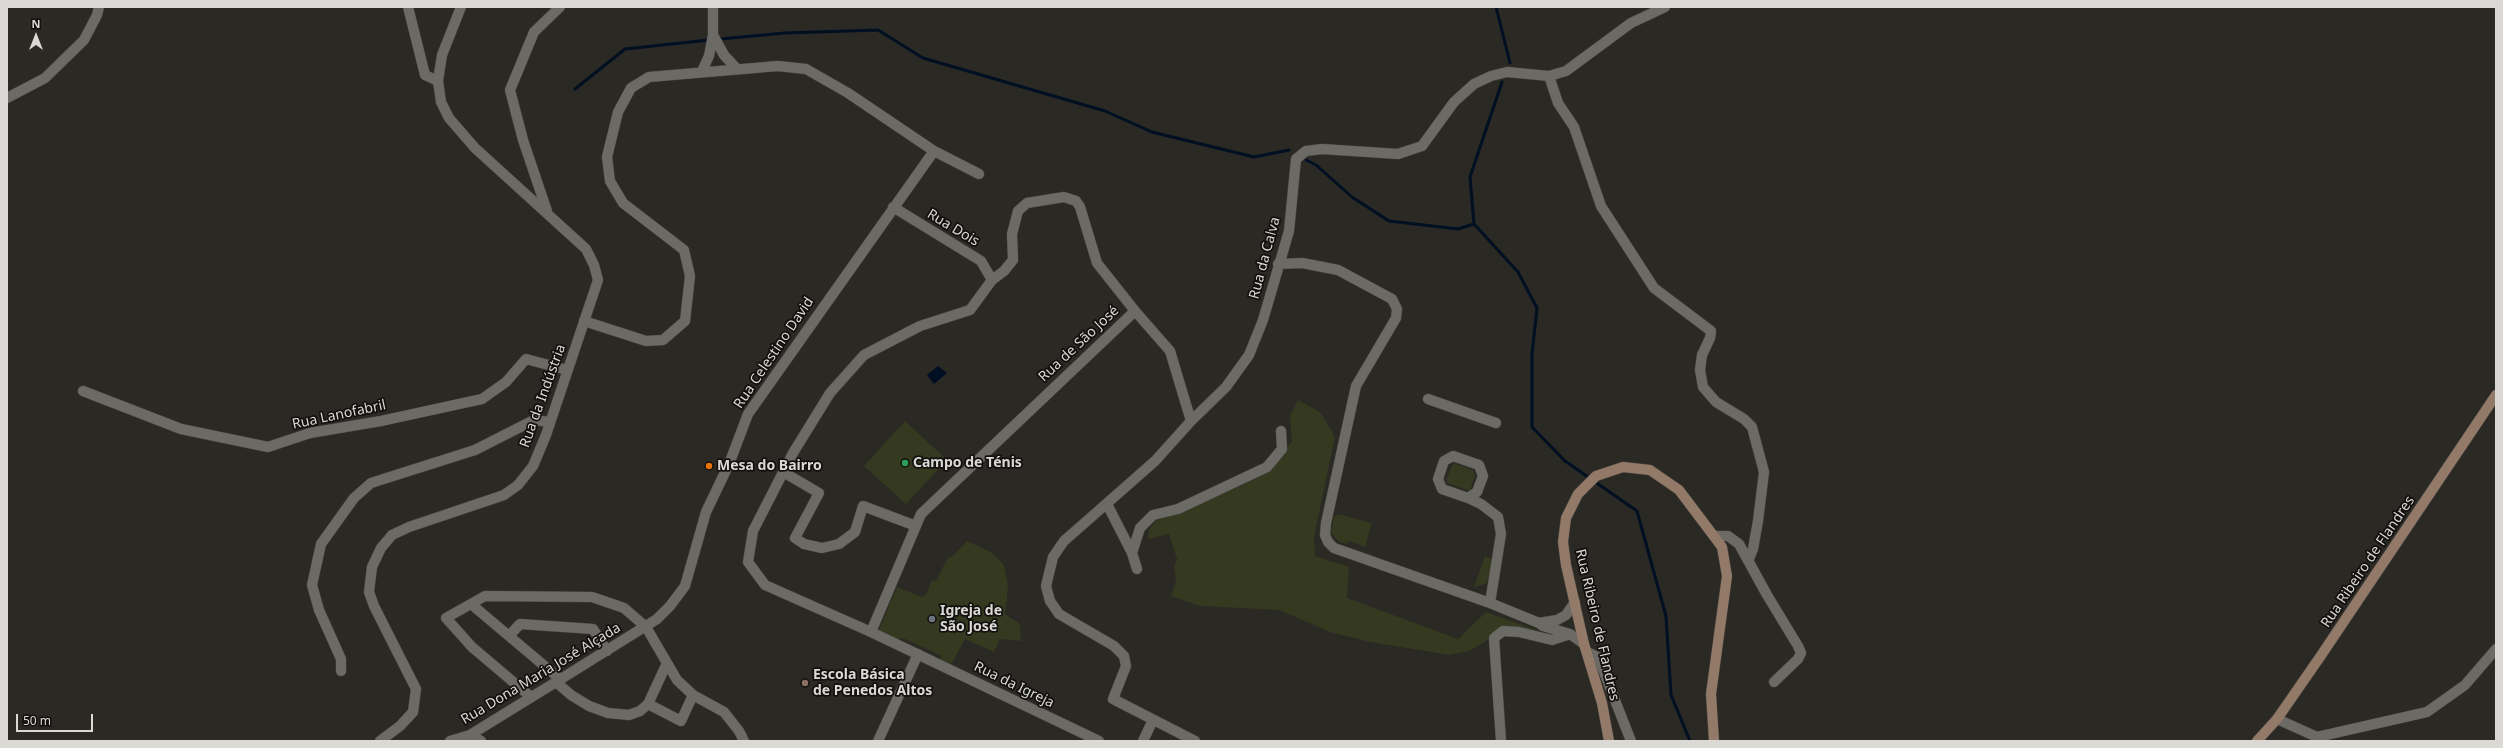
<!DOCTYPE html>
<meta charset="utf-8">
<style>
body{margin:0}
#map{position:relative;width:2503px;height:748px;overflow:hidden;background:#2a2924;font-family:"Noto Sans",sans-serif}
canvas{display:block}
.frame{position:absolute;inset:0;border:8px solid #dad9d6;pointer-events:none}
.north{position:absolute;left:16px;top:16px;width:40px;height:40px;-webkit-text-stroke:3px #12110f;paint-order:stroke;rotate:0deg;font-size:11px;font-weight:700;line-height:16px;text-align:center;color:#dad9d6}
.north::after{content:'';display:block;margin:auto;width:14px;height:18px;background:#dad9d6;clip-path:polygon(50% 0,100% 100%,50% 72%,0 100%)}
.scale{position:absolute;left:16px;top:714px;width:77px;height:18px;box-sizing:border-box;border:2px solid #dad9d6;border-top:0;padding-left:5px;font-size:12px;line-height:14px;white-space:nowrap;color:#dad9d6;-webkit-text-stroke:3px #12110f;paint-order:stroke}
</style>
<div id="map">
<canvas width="2503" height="748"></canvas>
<div class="frame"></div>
<div class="north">N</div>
<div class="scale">50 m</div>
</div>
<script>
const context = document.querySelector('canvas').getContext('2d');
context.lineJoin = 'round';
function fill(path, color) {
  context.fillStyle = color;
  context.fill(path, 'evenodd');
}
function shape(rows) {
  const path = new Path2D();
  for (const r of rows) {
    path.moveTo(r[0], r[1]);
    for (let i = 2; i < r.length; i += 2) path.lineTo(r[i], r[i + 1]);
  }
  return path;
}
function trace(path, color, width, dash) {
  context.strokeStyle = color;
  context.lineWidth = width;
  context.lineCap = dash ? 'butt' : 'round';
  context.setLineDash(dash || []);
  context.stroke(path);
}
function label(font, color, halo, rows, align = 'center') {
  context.font = font + ' "Noto Sans",sans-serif';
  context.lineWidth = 3.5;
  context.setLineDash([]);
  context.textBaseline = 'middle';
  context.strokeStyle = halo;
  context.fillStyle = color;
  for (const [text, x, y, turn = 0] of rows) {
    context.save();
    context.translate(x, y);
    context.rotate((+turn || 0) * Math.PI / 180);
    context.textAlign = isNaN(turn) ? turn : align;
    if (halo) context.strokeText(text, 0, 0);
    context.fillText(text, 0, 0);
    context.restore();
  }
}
const green = shape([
 [1298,400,1320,412,1335,437,1314,537,1315,556,1349,567,1347,598,1458,639,1486,612,1545,633,1504,627,1493,632,1485,642,1469,651,1450,655,1370,642,1330,632,1279,610,1200,606,1171,596,1176,582,1174,567,1177,559,1169,534,1148,539,1149,530,1155,521,1234,489,1272,470,1292,441,1290,416],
 [905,421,947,460,906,504,864,466],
 [1453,463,1473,470,1475,475,1470,491,1447,483,1446,480],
 [1338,514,1372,523,1365,547,1349,541,1346,544,1340,542,1333,536,1331,532,1334,517],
 [967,541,991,552,1004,565,1008,586,1005,614,1020,624,1021,641,1000,639,994,652,965,639,951,665,940,659,942,656,903,638,896,640,878,632,897,587,922,597,926,594,932,580,936,581,947,559,954,555],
 [1485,556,1496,560,1486,584,1474,587]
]);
const water = shape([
 [938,366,947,373,934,384,927,375]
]);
const stream = shape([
 [1496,7,1510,63],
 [720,39,785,33,878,30,923,58,1105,111,1152,132,1254,157,1289,150],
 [1502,82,1470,177,1474,224,1518,272,1537,308,1532,354,1532,427,1565,461,1637,511,1666,616,1671,695,1690,741],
 [575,89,625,49,709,40],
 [1306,160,1316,165,1352,197,1389,221,1458,229,1474,224]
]);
const minor = shape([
 [408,7,425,75,438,81],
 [713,35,724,55,736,68],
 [702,71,709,56,713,35,713,7],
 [1549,76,1558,103,1574,127,1601,206,1654,288,1711,331,1710,338,1702,355,1700,370,1703,387,1716,402,1744,419,1752,427,1764,472,1758,521,1753,549,1749,559],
 [7,98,45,78,84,40,97,15,99,7],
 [934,151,979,174],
 [1064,197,1076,201,1080,207,1097,263,1135,311,921,514,871,632,765,585,748,562,753,531,793,453,830,393,864,355,920,326,970,310,992,280,1004,271,1013,260,1012,234,1018,211,1027,203,1064,197],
 [893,207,981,261,992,280],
 [547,211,523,140,510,90,534,32,560,7],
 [1278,264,1302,263,1338,270,1392,299,1397,309,1396,318,1356,386,1326,523,1325,535,1328,542,1334,548,1490,603,1539,623,1543,626,1570,634,1584,644],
 [1135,311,1170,351,1191,421],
 [83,391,181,429,268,447,310,433,381,421,482,399,506,382,526,359,567,370],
 [1428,399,1496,423],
 [783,472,819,493,795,538,804,544,822,548,839,544,855,532,863,506,916,526],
 [1468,498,1442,489,1438,479,1444,461,1453,456,1479,465,1483,476,1477,492,1468,498,1481,504,1498,517,1501,534,1490,603],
 [1107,504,1132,553,1140,528,1153,515,1178,509,1267,467,1282,449,1281,431],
 [1715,536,1728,536,1739,544,1767,595,1798,646,1801,653,1798,659,1774,682],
 [1132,553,1137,569],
 [471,604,560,679],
 [1539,623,1557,620,1566,615,1575,602],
 [871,632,1099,741],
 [509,636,520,624,593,629,607,651],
 [1587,652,1598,657,1631,741],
 [341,671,341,659,319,610,312,585,321,544,354,498,371,483,475,450,534,420,550,422],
 [556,682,571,695,589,706,608,713,629,715,640,711,648,704,667,663],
 [531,697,472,647,446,618,485,596,592,597,624,608,646,627,677,680,693,695,724,712,739,731,744,741],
 [648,704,681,721,693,695],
 [2277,719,2317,737,2427,712,2465,685,2496,649],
 [470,735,481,741],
 [450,741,470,735,556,682,657,619,670,606,685,586,706,512,729,464,748,414,934,151,848,93,806,69,778,66,649,77,631,88,618,112,607,157,610,181,623,203,684,250,690,276,685,321,663,340,646,341,584,321],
 [878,741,918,654],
 [1143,741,1153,720],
 [1195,741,1113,699,1126,666,1124,656,1114,646,1059,614,1050,601,1046,586,1053,557,1064,541,1155,461,1191,421,1226,387,1249,355,1263,320,1289,231,1296,159,1306,151,1322,149,1398,154,1422,146,1454,102,1474,84,1491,76,1507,72,1549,76,1566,71,1631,23,1665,7],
 [1501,741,1494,638,1503,631,1519,632,1552,640,1570,634]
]);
const tertiary = shape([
 [380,741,400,726,413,712,416,689,374,606,369,592,372,567,381,548,392,535,409,527,504,495,518,485,533,466,546,435,598,280,594,265,586,249,475,148,449,118,441,102,438,81,442,55,461,7]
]);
const secondary = shape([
 [1609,741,1602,703,1584,644,1566,565,1563,542,1566,518,1578,494,1596,476,1623,467,1650,470,1679,490,1722,547,1727,576,1711,694,1714,741],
 [2257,741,2277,719,2320,657,2496,395]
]);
const markers = [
 [905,463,4,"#2e9e5b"],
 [709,466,4,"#e8710a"],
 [932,619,4,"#6b7280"],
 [805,683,4,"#8d6e63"]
];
const streetNames = [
 ["Rua Dois",953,228,31],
 ["Rua da Calva",1265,258,-75],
 ["Rua de São José",1079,344,-43],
 ["Rua Celestino David",774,353,-56],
 ["Rua da Indústria",543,396,-70],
 ["Rua Lanofabril",339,415,-12],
 ["Rua Ribeiro de Flandres",2368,562,-56],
 ["Rua Ribeiro de Flandres",1597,625,77],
 ["Rua Dona Maria José Alçada",541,674,-31],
 ["Rua da Igreja",1014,685,26]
];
const poiNames = [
 ["Campo de Ténis",913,463],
 ["Mesa do Bairro",717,466],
 ["Igreja de",940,611],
 ["São José",940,627],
 ["Escola Básica",813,675],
 ["de Penedos Altos",813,691]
];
fill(green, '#343920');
fill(water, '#000f22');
trace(stream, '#000f22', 3);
trace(minor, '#474541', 11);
trace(tertiary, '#474541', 11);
trace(secondary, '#474541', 11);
trace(minor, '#6b6a64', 10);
trace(tertiary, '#6b6a64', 10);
trace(secondary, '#937967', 10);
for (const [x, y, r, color] of markers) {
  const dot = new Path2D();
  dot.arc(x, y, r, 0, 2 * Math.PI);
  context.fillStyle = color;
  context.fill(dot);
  trace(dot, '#12110f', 1.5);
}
label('14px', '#dad9d6', '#12110f', streetNames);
label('bold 14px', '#dad9d6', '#12110f', poiNames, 'left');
</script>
